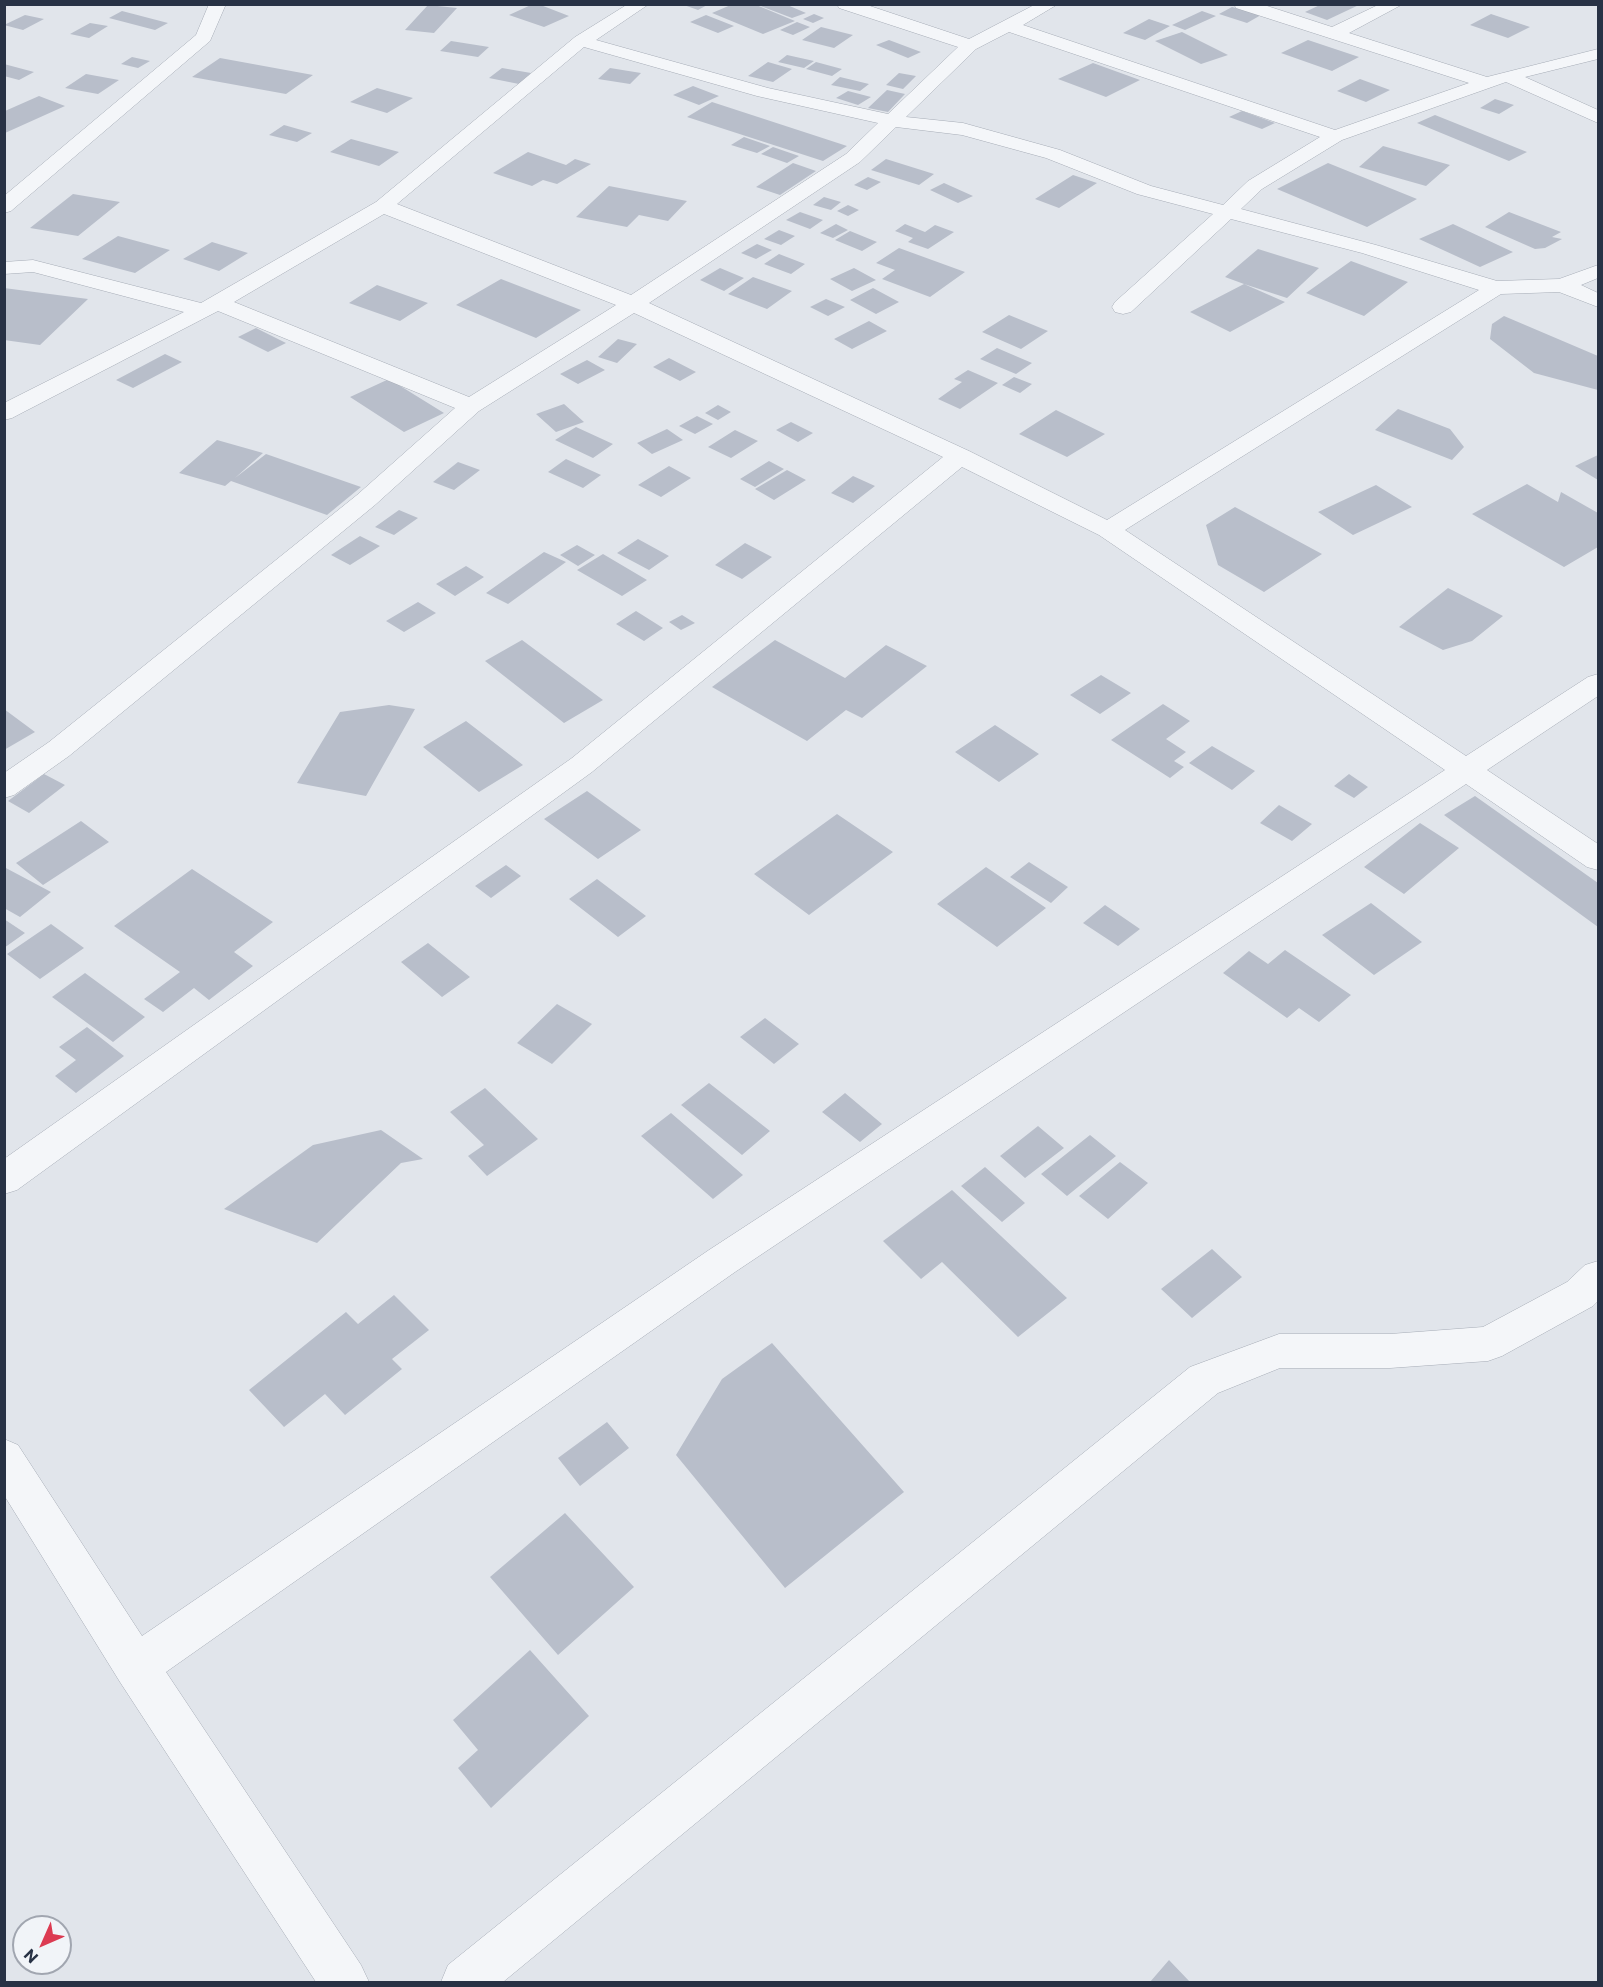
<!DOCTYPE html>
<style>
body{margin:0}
#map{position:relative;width:1603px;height:1987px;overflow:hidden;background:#e1e5eb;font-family:Commissioner,sans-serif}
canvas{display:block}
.frame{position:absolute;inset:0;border:6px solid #283245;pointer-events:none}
.north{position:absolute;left:12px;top:1915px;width:60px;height:60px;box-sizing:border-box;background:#f1f4f8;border:2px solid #a1a6b0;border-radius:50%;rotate:225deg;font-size:16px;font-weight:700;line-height:24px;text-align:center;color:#283245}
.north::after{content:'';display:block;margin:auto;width:21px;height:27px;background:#dc3b52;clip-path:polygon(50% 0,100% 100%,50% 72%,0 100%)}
</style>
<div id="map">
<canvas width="1603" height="1987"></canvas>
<div class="frame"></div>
<div class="north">N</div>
</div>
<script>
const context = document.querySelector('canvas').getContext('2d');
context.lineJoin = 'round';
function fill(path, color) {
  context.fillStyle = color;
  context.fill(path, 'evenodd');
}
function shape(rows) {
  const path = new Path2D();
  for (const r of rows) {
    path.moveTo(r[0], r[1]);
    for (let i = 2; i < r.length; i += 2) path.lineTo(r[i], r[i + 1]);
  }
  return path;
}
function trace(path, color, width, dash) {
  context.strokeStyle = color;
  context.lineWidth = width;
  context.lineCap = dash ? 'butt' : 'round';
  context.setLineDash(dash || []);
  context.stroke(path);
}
const building = shape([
 [533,4,538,4,569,16,544,27,509,15],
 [681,4,709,4,698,10],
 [733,4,754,4,795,21,763,34,712,13],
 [785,4,806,13,792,18,758,5],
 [1322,4,1361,4,1327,20,1305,12],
 [428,5,457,8,434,33,405,30],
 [1232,7,1261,15,1247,23,1219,14],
 [122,11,168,23,155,30,109,18],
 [1202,11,1216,16,1185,30,1172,25],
 [814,14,824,18,813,23,803,19],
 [1491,14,1530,27,1508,38,1470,25],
 [25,15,44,19,23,30,4,25],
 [706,15,734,26,718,33,690,22],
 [1149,19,1170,26,1145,40,1123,33],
 [797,22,810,27,793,35,780,30],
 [90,23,108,26,89,38,70,34],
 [821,27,853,35,834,48,802,40],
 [1182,32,1228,55,1201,64,1155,41],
 [889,40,921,52,908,58,876,45],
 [1308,40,1359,57,1332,71,1281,53],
 [451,41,489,47,478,57,440,51],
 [787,55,814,61,804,68,778,62],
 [132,57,150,61,138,68,121,64],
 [220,58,313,75,286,94,192,77],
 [768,62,792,69,773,82,748,76],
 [816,62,842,69,832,76,806,69],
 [1093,63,1140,80,1106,97,1058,79],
 [4,64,34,72,19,80,4,76],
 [502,68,531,73,519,84,489,78],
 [610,68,641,73,630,84,598,79],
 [899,73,916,76,903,89,886,85],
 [86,74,119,80,98,94,65,88],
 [840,77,869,84,860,91,831,85],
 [1360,79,1390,90,1366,102,1337,91],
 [693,86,719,96,699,105,673,95],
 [377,88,413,98,387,113,350,102],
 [887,90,905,94,888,112,868,108],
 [848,91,871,97,858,105,836,98],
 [39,96,65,106,5,133,5,111],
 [1495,99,1514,105,1499,114,1480,108],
 [712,102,847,146,823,161,687,117],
 [1242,111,1275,123,1262,129,1229,117],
 [1435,115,1475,131,1527,152,1509,161,1417,123],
 [284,125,312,133,297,142,269,135],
 [744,137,770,146,757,153,731,145],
 [351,139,399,152,379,166,330,152],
 [1383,146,1450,165,1426,186,1359,167],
 [773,147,799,156,787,163,761,154],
 [528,152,566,165,575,159,591,164,557,184,543,180,532,186,493,173],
 [886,159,934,174,919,185,871,170],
 [793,163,816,171,780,195,756,187],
 [1328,163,1417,199,1367,227,1277,189],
 [1073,175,1097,183,1059,208,1035,199],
 [868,177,881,182,867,190,854,185],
 [944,183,973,196,958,203,930,190],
 [609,186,687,201,668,221,639,215,627,227,576,217],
 [73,194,120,202,78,236,30,228],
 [824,197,841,202,831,210,813,205],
 [848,205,859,210,848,216,837,211],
 [800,212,823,220,810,229,786,220],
 [1509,212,1561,232,1552,237,1562,239,1545,248,1535,249,1485,227],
 [836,224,848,230,833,238,820,233],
 [905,224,925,232,935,225,954,232,928,249,908,242,913,238,895,231],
 [1453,224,1513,252,1480,267,1419,239],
 [779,230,795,236,781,245,764,239],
 [850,231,877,242,862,251,835,240],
 [118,236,170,250,135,273,82,259],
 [212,242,248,253,219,271,183,259],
 [757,244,772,250,756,259,741,253],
 [899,248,965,272,930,297,882,279,895,270,876,263],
 [1258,249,1319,268,1287,298,1244,284,1285,302,1230,332,1190,312,1244,284,1225,277],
 [779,254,805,264,791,274,764,264],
 [1351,261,1408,282,1364,316,1306,293],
 [720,268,744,278,724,291,700,280],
 [854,268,876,280,852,291,830,279],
 [753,277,792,291,767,309,728,294],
 [501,279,581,310,536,338,456,305],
 [377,285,428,303,400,321,349,303],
 [4,288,88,299,40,345,4,340],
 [873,288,899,302,876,314,850,300],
 [826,299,845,307,828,316,810,307],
 [1009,315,1048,331,1021,349,982,332],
 [1504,316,1598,356,1598,390,1534,373,1490,339,1492,324],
 [869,321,887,331,852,349,834,339],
 [256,328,286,343,268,352,238,337],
 [618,339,637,344,617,363,598,357],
 [997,348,1032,363,1016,374,980,359],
 [165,354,182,362,133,388,116,380],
 [669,358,696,372,680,381,653,367],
 [587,360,605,370,578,384,560,374],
 [968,370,998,383,960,409,938,399,962,382,954,379],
 [1014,377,1032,384,1020,393,1002,385],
 [389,379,444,413,404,432,350,397],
 [564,404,584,422,556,432,536,414],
 [718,405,731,412,718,420,705,413],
 [1398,409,1450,429,1464,447,1452,460,1375,430],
 [1056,410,1105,434,1067,457,1019,434],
 [697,416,713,424,695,434,679,426],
 [791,422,813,433,798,442,776,430],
 [576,427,613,444,593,458,555,440],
 [667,429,683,440,652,454,637,443],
 [735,430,758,441,731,458,708,447],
 [217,440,263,453,235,478,266,454,361,487,327,515,231,481,225,486,179,473],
 [1598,455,1598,480,1575,466],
 [566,459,601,475,583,488,548,472],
 [769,461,784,469,755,487,740,479],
 [458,462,480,470,454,490,433,482],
 [669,466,691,478,661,497,638,485],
 [787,470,806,480,774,500,755,489],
 [853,476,875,486,853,503,831,493],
 [1527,484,1558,502,1561,492,1598,513,1598,547,1564,567,1472,514],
 [1376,485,1412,507,1353,535,1318,512],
 [1235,507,1322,554,1264,592,1218,565,1206,525],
 [399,510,418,518,394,535,375,527],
 [360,536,380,546,350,565,331,555],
 [638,539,669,556,649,570,617,553],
 [745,543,772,557,742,579,715,565],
 [577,545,595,555,578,566,560,555],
 [544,552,566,562,508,604,486,593],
 [603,554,647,580,622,596,577,570],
 [466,566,484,577,455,596,436,584],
 [1448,588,1503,616,1472,641,1443,650,1399,627],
 [418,602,436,613,404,632,386,621],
 [636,611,663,628,644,641,616,624],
 [682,615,695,623,681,630,669,622],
 [522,640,603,700,564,723,485,661],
 [775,640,845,678,886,645,927,666,862,718,846,710,807,741,712,687],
 [1101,675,1131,693,1100,714,1070,695],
 [1163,704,1190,721,1166,739,1186,752,1174,761,1184,767,1170,778,1111,740],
 [389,705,415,709,366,796,297,783,340,712],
 [4,709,35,732,4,750],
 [466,721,523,765,479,792,423,747],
 [995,725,1039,754,999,782,955,752],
 [1212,746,1255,771,1232,790,1189,763],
 [44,774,65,785,29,813,8,801],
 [1349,774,1368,787,1354,798,1334,786],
 [587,791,641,830,598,859,544,819],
 [1475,796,1598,883,1598,927,1444,815],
 [1279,805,1312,824,1292,841,1260,823],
 [837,814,893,852,809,915,754,874],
 [81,821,109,842,43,885,16,863],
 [1420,823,1459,848,1404,894,1364,867],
 [1029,862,1068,887,1051,903,1010,877],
 [506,865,521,876,491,898,475,886],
 [4,867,51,892,20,917,4,908],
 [986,867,1046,908,997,947,937,904],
 [192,869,273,922,234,952,253,966,209,1000,194,988,163,1012,144,999,180,972,114,926],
 [597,879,646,916,618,937,569,899],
 [1371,903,1422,942,1374,975,1322,935],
 [1105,905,1140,929,1118,946,1083,923],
 [4,919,25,933,4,948],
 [51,924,84,948,40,979,7,954],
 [428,943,470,977,442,997,401,962],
 [1285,950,1351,995,1319,1022,1299,1008,1287,1018,1223,973,1249,951,1268,964],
 [85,973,145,1017,113,1042,52,997],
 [557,1004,592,1024,552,1064,517,1043],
 [765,1018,799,1044,774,1064,740,1037],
 [87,1027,124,1056,76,1093,55,1076,76,1060,59,1047],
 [709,1083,770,1131,742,1155,681,1105],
 [485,1088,538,1139,487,1176,468,1156,484,1145,450,1112],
 [845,1093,882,1124,860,1142,822,1112],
 [671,1113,743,1175,713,1199,641,1136],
 [1038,1126,1064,1148,1025,1178,1000,1156],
 [381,1130,423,1159,401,1163,317,1243,224,1209,313,1145],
 [1090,1135,1116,1156,1067,1196,1041,1174],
 [1120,1162,1148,1183,1108,1219,1079,1196],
 [985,1167,1025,1203,1002,1222,961,1186],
 [952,1190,1067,1298,1018,1337,942,1262,921,1279,883,1241],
 [1212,1249,1242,1277,1192,1318,1161,1289],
 [394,1295,429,1330,392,1359,402,1369,345,1415,325,1394,284,1427,249,1390,346,1312,358,1324],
 [772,1343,904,1492,785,1588,676,1455,722,1379],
 [607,1422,629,1448,580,1486,558,1458],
 [565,1513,634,1587,558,1655,490,1577],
 [530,1650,589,1716,491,1808,458,1768,478,1750,453,1720],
 [1169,1960,1190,1982,1150,1982]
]);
const minor = shape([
 [209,4,226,4,210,41,11,211,4,213,4,196,196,35,209,4],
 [628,4,649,4,596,40,768,88,888,114,958,47,839,8,837,4,864,4,969,39,1036,4,1058,4,1023,25,1335,130,1469,83,1236,8,1234,4,1261,4,1332,27,1380,4,1403,4,1349,33,1487,77,1598,49,1598,59,1525,77,1598,110,1598,123,1506,82,1342,140,1262,189,1241,209,1376,245,1497,281,1559,279,1598,265,1598,278,1581,285,1598,293,1598,307,1559,292,1501,294,1125,530,1466,756,1588,677,1598,674,1598,696,1487,770,1598,844,1598,870,1587,867,1466,784,735,1272,166,1672,361,1965,369,1982,316,1982,120,1682,4,1495,4,1439,18,1445,142,1636,709,1250,1445,770,1099,535,962,467,592,772,17,1190,4,1194,4,1159,572,758,943,457,634,313,479,411,375,505,69,756,14,795,4,798,4,773,49,742,357,495,455,408,218,311,12,418,4,420,4,403,184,312,33,272,4,274,4,262,33,260,201,303,376,202,575,37,628,4],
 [1009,32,1320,137,1248,181,1223,205,1151,186,1060,150,963,123,906,117,976,49,1009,32],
 [584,47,757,96,878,123,846,154,631,295,397,204,584,47],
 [896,127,962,135,1046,158,1137,194,1213,214,1115,302,1112,307,1115,312,1123,314,1131,312,1231,219,1362,253,1479,290,1107,520,969,451,649,303,860,162,896,127],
 [384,214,616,305,469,397,234,302,384,214],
 [1598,1261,1598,1301,1593,1306,1502,1356,1488,1361,1390,1368,1280,1368,1218,1393,503,1982,441,1982,448,1965,1190,1367,1279,1334,1390,1334,1483,1327,1567,1282,1585,1265,1598,1261]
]);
fill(building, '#b8beca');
trace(minor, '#a6acb6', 1);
fill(minor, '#f4f6f9');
</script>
